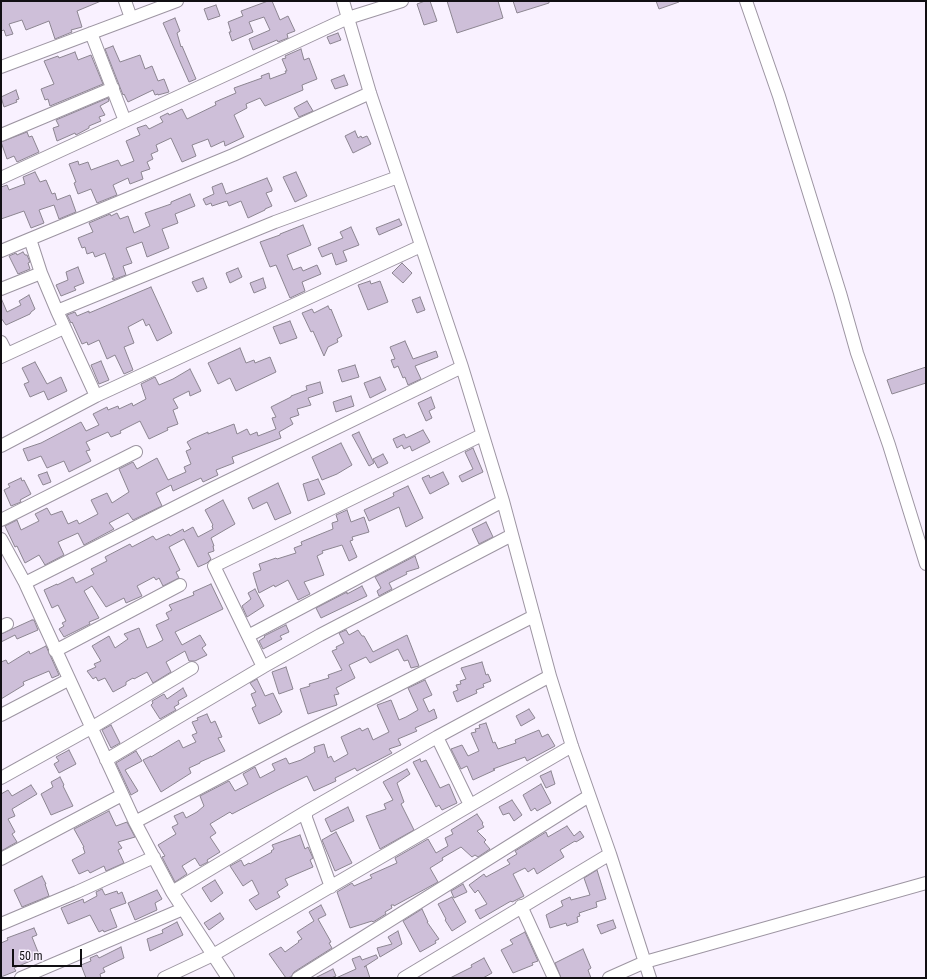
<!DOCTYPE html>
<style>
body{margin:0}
#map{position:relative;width:927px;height:979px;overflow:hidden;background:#f9f1ff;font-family:"Roboto Condensed",sans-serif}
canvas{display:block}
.frame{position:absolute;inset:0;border:2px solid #110f13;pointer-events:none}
.scale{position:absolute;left:12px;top:949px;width:70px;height:18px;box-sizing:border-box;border:2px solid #110f13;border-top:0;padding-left:5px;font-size:12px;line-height:14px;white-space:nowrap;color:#110f13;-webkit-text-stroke:3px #f9f1ff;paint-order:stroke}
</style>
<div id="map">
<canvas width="927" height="979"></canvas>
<div class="frame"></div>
<div class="scale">50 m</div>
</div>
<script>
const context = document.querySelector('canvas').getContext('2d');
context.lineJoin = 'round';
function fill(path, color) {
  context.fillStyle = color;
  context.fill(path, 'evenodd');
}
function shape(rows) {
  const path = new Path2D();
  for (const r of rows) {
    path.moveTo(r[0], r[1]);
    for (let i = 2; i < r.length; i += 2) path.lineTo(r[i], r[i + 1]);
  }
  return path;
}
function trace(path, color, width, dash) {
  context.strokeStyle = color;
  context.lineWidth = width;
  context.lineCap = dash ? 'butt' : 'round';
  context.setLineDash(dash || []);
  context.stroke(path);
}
const building = shape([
 [1,1,101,1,77,11,82,27,71,30,72,32,55,39,49,21,26,30,22,20,9,24,13,34,6,36,4,30,1,31,1,1],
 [268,1,272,1,280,20,288,16,295,31,287,34,288,38,278,42,277,40,253,50,249,39,270,30,264,17,249,22,253,32,232,41,229,32,231,32,228,22,243,16,241,11,268,1],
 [425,1,430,1,437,21,424,25,417,4,425,1],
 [447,1,498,1,503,18,457,33,447,1],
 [513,1,549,1,549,3,517,13,513,1],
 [656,1,678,1,679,2,659,9,656,1],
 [216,5,220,16,208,20,204,9,216,5],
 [175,18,180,31,177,33,181,47,182,46,196,79,189,82,163,23,175,18],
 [338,33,341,40,330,44,327,37,338,33],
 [113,46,120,62,140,55,145,69,152,66,158,81,164,79,169,92,158,95,158,94,155,95,153,90,128,102,124,94,123,95,105,49,113,46],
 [301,49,304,60,309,58,317,79,302,85,303,90,265,106,260,98,246,104,247,108,234,115,244,137,225,146,224,141,211,147,208,139,192,145,196,156,182,162,171,138,156,145,158,151,151,154,153,159,147,162,150,169,141,172,143,179,130,184,128,178,113,185,117,195,97,203,91,189,78,194,74,183,76,182,69,164,78,161,79,165,88,162,91,170,118,160,121,166,134,161,126,141,140,135,137,128,146,125,149,129,163,122,160,117,168,113,169,115,182,109,187,119,216,105,215,102,236,93,234,88,262,78,261,76,269,73,270,79,286,73,285,71,287,71,282,59,286,58,285,56,301,49],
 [75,52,78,60,91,55,103,84,50,106,48,99,45,100,41,89,54,84,44,61,58,56,59,58,75,52],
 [344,75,348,85,335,89,331,80,344,75],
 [16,90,19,99,16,100,17,102,4,107,1,97,16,90],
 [108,98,109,101,100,106,105,115,99,117,101,121,89,126,89,128,76,135,75,133,57,141,53,128,59,126,56,120,108,98],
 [307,101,313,111,299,117,294,108,307,101],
 [355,131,358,138,361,136,362,138,367,136,371,144,353,153,345,136,355,131],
 [27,132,29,137,32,136,39,152,17,162,14,156,7,159,1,142,27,132],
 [35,172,40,182,46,180,52,194,55,193,57,200,70,195,76,212,59,219,54,205,39,210,44,223,31,228,24,211,1,219,1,187,7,185,9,190,25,184,23,177,35,172],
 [296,172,307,196,295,202,283,177,296,172],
 [267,178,272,189,272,191,266,193,272,206,265,209,265,210,248,218,241,201,229,206,227,201,212,206,211,203,206,205,203,199,214,194,212,187,222,183,226,194,267,178],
 [190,194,195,206,175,214,178,223,162,229,169,248,147,257,142,242,126,248,132,263,123,266,126,275,113,280,112,278,114,278,105,253,95,257,93,252,87,254,85,247,82,248,78,238,93,232,89,223,110,214,111,216,117,213,120,219,128,216,134,233,150,226,145,213,171,204,171,202,190,194],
 [399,219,402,225,379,235,376,228,399,219],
 [303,225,311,245,287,255,293,270,301,267,303,271,317,265,321,274,302,282,305,291,290,298,276,265,270,267,260,242,280,235,280,234,303,225],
 [351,227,359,245,343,251,347,261,336,265,332,253,322,257,318,248,343,238,340,232,351,227],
 [23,252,25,255,27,255,30,262,28,263,30,269,18,274,9,256,16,253,17,255,23,252],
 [402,263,412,273,403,283,392,273,402,263],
 [78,267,84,283,74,287,76,290,61,296,56,285,68,280,66,272,78,267],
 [238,268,242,277,230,283,226,273,238,268],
 [203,278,207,288,197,292,192,282,203,278],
 [263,278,266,288,254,293,250,283,263,278],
 [370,281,371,284,380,281,388,302,368,310,358,285,370,281],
 [151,287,172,333,157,341,149,324,146,326,143,319,128,327,134,343,124,347,133,370,124,374,115,355,107,359,99,340,88,345,87,342,82,344,72,322,71,323,67,315,75,312,77,316,89,311,89,313,151,287],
 [29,295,35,309,31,312,30,314,6,325,1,318,1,298,7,312,21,305,19,301,29,295],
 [420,297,425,310,417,313,412,300,420,297],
 [328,306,330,310,331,309,342,336,337,339,338,342,328,347,324,356,313,331,311,332,302,313,312,309,314,313,328,306],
 [290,321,297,338,280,344,273,327,290,321],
 [405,341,413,359,436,351,438,357,415,366,421,379,408,385,405,377,403,378,398,366,394,368,391,360,395,359,390,347,405,341],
 [240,348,246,363,254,360,255,363,270,357,276,372,236,391,230,378,218,384,208,363,240,348],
 [101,361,109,380,99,384,91,365,101,361],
 [35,362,47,384,61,377,67,391,48,400,44,391,30,397,24,384,29,382,22,368,35,362],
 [355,365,359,377,342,382,338,370,355,365],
 [926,367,926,383,892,394,887,380,926,367],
 [190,369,201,391,190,396,189,391,173,399,178,408,173,410,178,424,167,428,168,430,149,439,140,421,120,431,121,433,111,437,108,432,86,442,90,450,86,451,91,461,69,472,64,461,47,468,41,456,28,461,23,449,41,443,81,422,86,431,99,425,93,414,107,407,108,410,118,406,119,409,132,403,133,406,146,399,141,384,155,377,159,385,173,379,190,369],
 [380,377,386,390,370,398,364,383,380,377],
 [320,382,323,393,308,398,311,405,297,409,299,415,290,418,293,424,279,432,281,438,232,457,234,463,216,470,218,475,203,482,201,478,173,491,171,485,156,493,162,506,133,520,128,513,109,523,114,529,84,545,78,533,58,542,64,555,45,565,39,555,25,563,17,546,15,547,5,526,17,520,21,530,39,521,35,514,47,508,51,515,62,511,68,524,77,520,79,524,98,514,91,500,107,493,112,503,129,492,119,469,133,462,137,469,157,458,168,480,186,472,184,467,191,464,186,451,191,449,187,442,192,439,208,432,208,434,234,424,237,434,247,429,250,435,257,432,258,436,276,429,272,418,276,417,271,407,291,397,291,396,307,390,306,386,320,382],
 [351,396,354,406,336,412,333,402,351,396],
 [431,397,435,408,429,411,432,418,426,421,418,403,431,397],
 [423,430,430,442,412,451,410,446,404,449,402,445,397,448,393,439,404,434,406,438,423,430],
 [359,432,374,463,369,466,352,435,359,432],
 [341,443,352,465,337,474,322,480,312,457,341,443],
 [473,448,483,472,462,482,459,476,473,469,465,452,473,448],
 [383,454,388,463,378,468,373,459,383,454],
 [47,472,51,482,43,485,38,475,47,472],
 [443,472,449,484,430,494,422,478,429,475,430,478,443,472],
 [21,478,22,481,24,480,31,494,20,500,21,502,11,506,4,490,10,487,8,484,21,478],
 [318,479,325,494,308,501,303,484,318,479],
 [278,483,291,513,275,520,267,502,253,509,248,498,278,483],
 [408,486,423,518,406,527,399,507,369,521,364,510,394,496,393,493,408,486],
 [223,500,235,524,211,538,214,546,213,546,214,551,208,553,211,559,207,563,198,567,184,539,169,547,180,570,176,572,179,578,163,586,159,578,156,580,154,577,137,586,142,596,126,603,124,598,106,607,92,586,84,591,99,618,89,622,90,624,64,637,59,629,64,626,62,623,66,621,58,605,52,608,44,590,57,584,57,585,73,577,76,583,94,574,91,569,107,561,105,557,130,544,132,547,153,536,156,540,169,534,170,536,183,529,184,532,193,527,198,537,213,529,212,526,213,525,205,510,223,500],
 [347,510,351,522,364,517,369,532,352,537,353,540,350,541,357,557,349,561,342,545,322,551,323,553,317,556,324,575,304,582,310,594,298,600,288,580,275,587,274,585,259,593,253,573,261,570,259,564,276,558,277,559,296,553,294,548,302,545,301,542,333,529,332,523,338,521,336,515,347,510],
 [486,522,493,537,479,544,472,529,486,522],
 [415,556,419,568,406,572,407,574,389,583,392,589,379,596,377,591,381,588,375,577,415,556],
 [211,584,223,609,175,632,182,645,200,635,206,645,202,648,207,655,195,661,189,661,185,651,166,662,171,672,153,683,147,672,134,679,133,678,126,682,126,685,113,692,105,678,98,681,96,677,93,679,87,671,96,667,94,664,101,661,92,646,109,636,115,648,128,639,124,634,139,628,147,648,156,644,163,640,156,625,169,619,166,613,172,610,169,605,194,595,193,592,211,584],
 [362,586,367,596,321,618,316,608,347,592,347,594,362,586],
 [255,589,264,606,247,617,242,606,251,599,248,593,255,589],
 [32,620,34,620,38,630,17,639,15,635,1,642,1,634,32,620],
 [286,625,289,632,280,636,282,639,263,649,259,641,265,637,264,636,286,625],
 [346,630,349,635,358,630,362,636,364,636,373,652,407,635,419,666,411,668,408,660,404,661,398,649,370,663,366,657,349,665,355,678,336,688,339,694,334,695,337,705,308,714,300,689,310,686,309,684,329,678,328,675,342,670,332,651,337,649,336,647,344,643,339,633,346,630],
 [46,646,59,675,52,678,49,671,23,682,24,685,1,699,1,662,6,660,8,664,29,651,30,654,46,646],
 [482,662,486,675,488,674,491,681,483,684,484,687,476,690,477,693,457,702,453,692,458,690,456,685,461,684,460,681,466,679,461,668,482,662],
 [286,667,293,689,279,694,272,672,286,667],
 [257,679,265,696,273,693,282,712,280,713,280,714,259,724,252,708,256,706,251,694,256,692,250,683,257,679],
 [425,680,432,695,423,699,429,712,434,709,437,718,415,728,417,731,398,739,401,745,389,749,392,753,357,771,355,768,335,778,336,781,314,791,307,776,278,790,232,814,230,812,210,824,216,833,210,837,220,852,207,860,208,862,200,866,195,858,182,866,187,874,175,882,162,857,165,856,158,845,176,834,172,827,178,824,174,816,183,812,186,818,197,812,204,806,200,796,229,781,235,791,248,784,243,774,255,767,260,778,275,770,272,764,286,758,289,764,301,760,315,752,314,747,324,744,328,758,331,756,334,762,348,754,341,737,360,728,362,731,368,728,373,740,389,732,377,705,391,700,399,720,406,717,418,710,408,688,425,680],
 [183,688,187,696,178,701,179,704,174,707,176,710,160,719,151,705,153,703,152,701,164,694,167,699,183,688],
 [529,709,535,718,521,726,516,716,529,709],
 [207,714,211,723,215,721,222,737,218,738,225,751,200,762,200,763,189,768,191,773,161,792,143,760,151,756,151,757,179,740,183,748,196,742,192,735,197,733,192,722,198,720,197,718,207,714],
 [486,723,493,743,495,742,498,749,516,743,515,740,539,730,542,737,548,734,555,746,527,761,525,757,493,769,495,770,473,780,467,766,461,769,451,749,462,745,468,756,479,751,471,733,476,732,475,729,480,728,479,725,486,723],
 [111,725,120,743,111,748,102,730,111,725],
 [69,750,76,764,59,773,54,764,59,761,56,757,69,750],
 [136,751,142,761,125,770,138,791,131,795,116,763,136,751],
 [420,759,421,762,426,760,440,788,449,784,457,803,442,810,439,805,436,807,413,762,420,759],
 [407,769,410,774,397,783,404,802,401,804,414,830,380,849,366,816,386,809,384,804,393,800,383,782,407,769],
 [551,771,555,784,546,788,540,776,551,771],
 [60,777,64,785,63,786,73,806,51,815,41,794,53,787,51,782,60,777],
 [541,784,551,803,537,811,535,808,531,811,523,795,541,784],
 [31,785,37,794,12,809,15,816,8,819,15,832,12,834,17,842,1,851,1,794,8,790,12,796,31,785],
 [512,800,522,815,514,821,509,813,503,815,499,807,512,800],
 [348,807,354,821,331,832,325,819,348,807],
 [109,811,116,826,127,822,135,837,118,842,122,848,118,850,124,863,106,871,104,866,90,873,88,870,79,874,72,860,85,853,83,847,84,847,74,829,109,811],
 [477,814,483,823,482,824,484,827,477,831,486,840,484,842,490,849,478,857,475,855,472,857,461,847,442,858,443,860,430,868,438,882,394,906,394,905,391,905,392,908,385,912,386,914,373,922,372,921,350,928,337,892,352,883,354,886,372,878,370,875,397,863,395,858,428,839,436,853,448,846,445,838,453,834,451,830,477,814],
 [567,826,574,836,580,831,584,837,576,842,575,841,560,850,564,857,537,874,534,868,528,872,525,868,513,874,524,896,512,902,511,901,480,919,475,910,487,904,478,890,475,893,469,885,484,874,486,877,510,864,507,860,517,854,515,851,546,832,548,837,567,826],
 [336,832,352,863,335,871,322,840,336,832],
 [300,835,305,849,308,847,313,858,310,860,313,867,285,879,288,885,277,892,280,897,256,910,249,900,259,894,252,880,243,886,230,866,241,860,244,866,249,863,250,864,272,852,271,851,274,849,272,845,300,835],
 [597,870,606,899,596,902,597,907,579,913,580,916,577,917,578,922,567,926,566,923,550,928,546,915,563,906,561,901,570,897,571,900,590,895,584,878,597,870],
 [42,876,46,884,45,884,49,896,22,907,14,890,42,876],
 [215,880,223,893,211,902,202,888,215,880],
 [463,884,467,892,454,898,451,891,463,884],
 [102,889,105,895,117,891,118,894,122,892,126,903,110,909,117,927,104,932,103,930,99,932,90,915,68,924,61,908,83,899,84,903,97,896,96,892,102,889],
 [157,890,162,899,155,903,157,910,135,920,128,903,157,890],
 [452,897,466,922,452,931,445,920,446,919,438,904,452,897],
 [321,905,326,915,318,919,331,942,329,943,332,948,294,972,291,977,286,978,269,954,281,947,285,952,299,942,298,941,302,939,297,932,314,921,309,912,321,905],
 [422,909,428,922,427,922,439,939,435,941,436,943,420,952,403,921,422,909],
 [220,913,224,919,209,930,204,923,220,913],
 [613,920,616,928,601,934,597,925,613,920],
 [177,922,183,935,150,951,147,939,163,933,162,930,177,922],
 [34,928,37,935,32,937,40,957,14,968,16,971,1,977,1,943,8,940,7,938,34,928],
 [398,931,402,944,380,957,377,948,392,944,388,937,398,931],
 [525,932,538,961,532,963,533,965,513,973,501,950,513,944,510,940,525,932],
 [121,947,124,958,103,968,105,972,100,974,101,978,86,978,81,965,91,961,90,958,97,955,99,958,121,947],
 [583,949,591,968,588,970,591,978,561,978,555,963,583,949],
 [376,955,378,958,364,967,366,966,370,978,336,978,356,969,352,959,360,956,362,960,376,955],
 [484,958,492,973,483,978,450,978,472,967,471,965,484,958],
 [333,969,336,976,331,978,315,978,333,969]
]);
const minor = shape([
 [125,1,131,18],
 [343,1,370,93,462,367,503,501,550,676,572,746,610,854,650,978],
 [746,1,779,96,840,293,857,353,889,445,926,564],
 [91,33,125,121],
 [1,67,177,1],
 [1,135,113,88],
 [1,178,234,71,348,18,402,1],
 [30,239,41,273,57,311,96,396],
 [1,251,233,155,370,93],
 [1,289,41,273],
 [57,311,275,222,398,177],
 [1,342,7,354],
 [1,357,64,328],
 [1,446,96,396,421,246],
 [1,520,136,452],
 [1,539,25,583,135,822,172,892,228,978],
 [25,583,211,489,462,367],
 [1,627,7,624],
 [248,636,503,501],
 [55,651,180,585],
 [263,667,214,566,482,435],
 [1,715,68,680],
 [437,737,470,805],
 [106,760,263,667,320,635,512,535],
 [1,778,91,728,192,668],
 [135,822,290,740,534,616],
 [1,859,122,795],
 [331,887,306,818,306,813,309,810,437,737,550,676],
 [172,892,309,810],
 [521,906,554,978],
 [1,924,77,892,154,857],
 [21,978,183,909],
 [164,978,213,955,572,746],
 [298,978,589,796],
 [404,978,610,854],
 [609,978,645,962,926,883]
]);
fill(building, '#cebfd9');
trace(building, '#8c8591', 1);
trace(minor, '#9d95a2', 14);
trace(minor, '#fff', 12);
</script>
